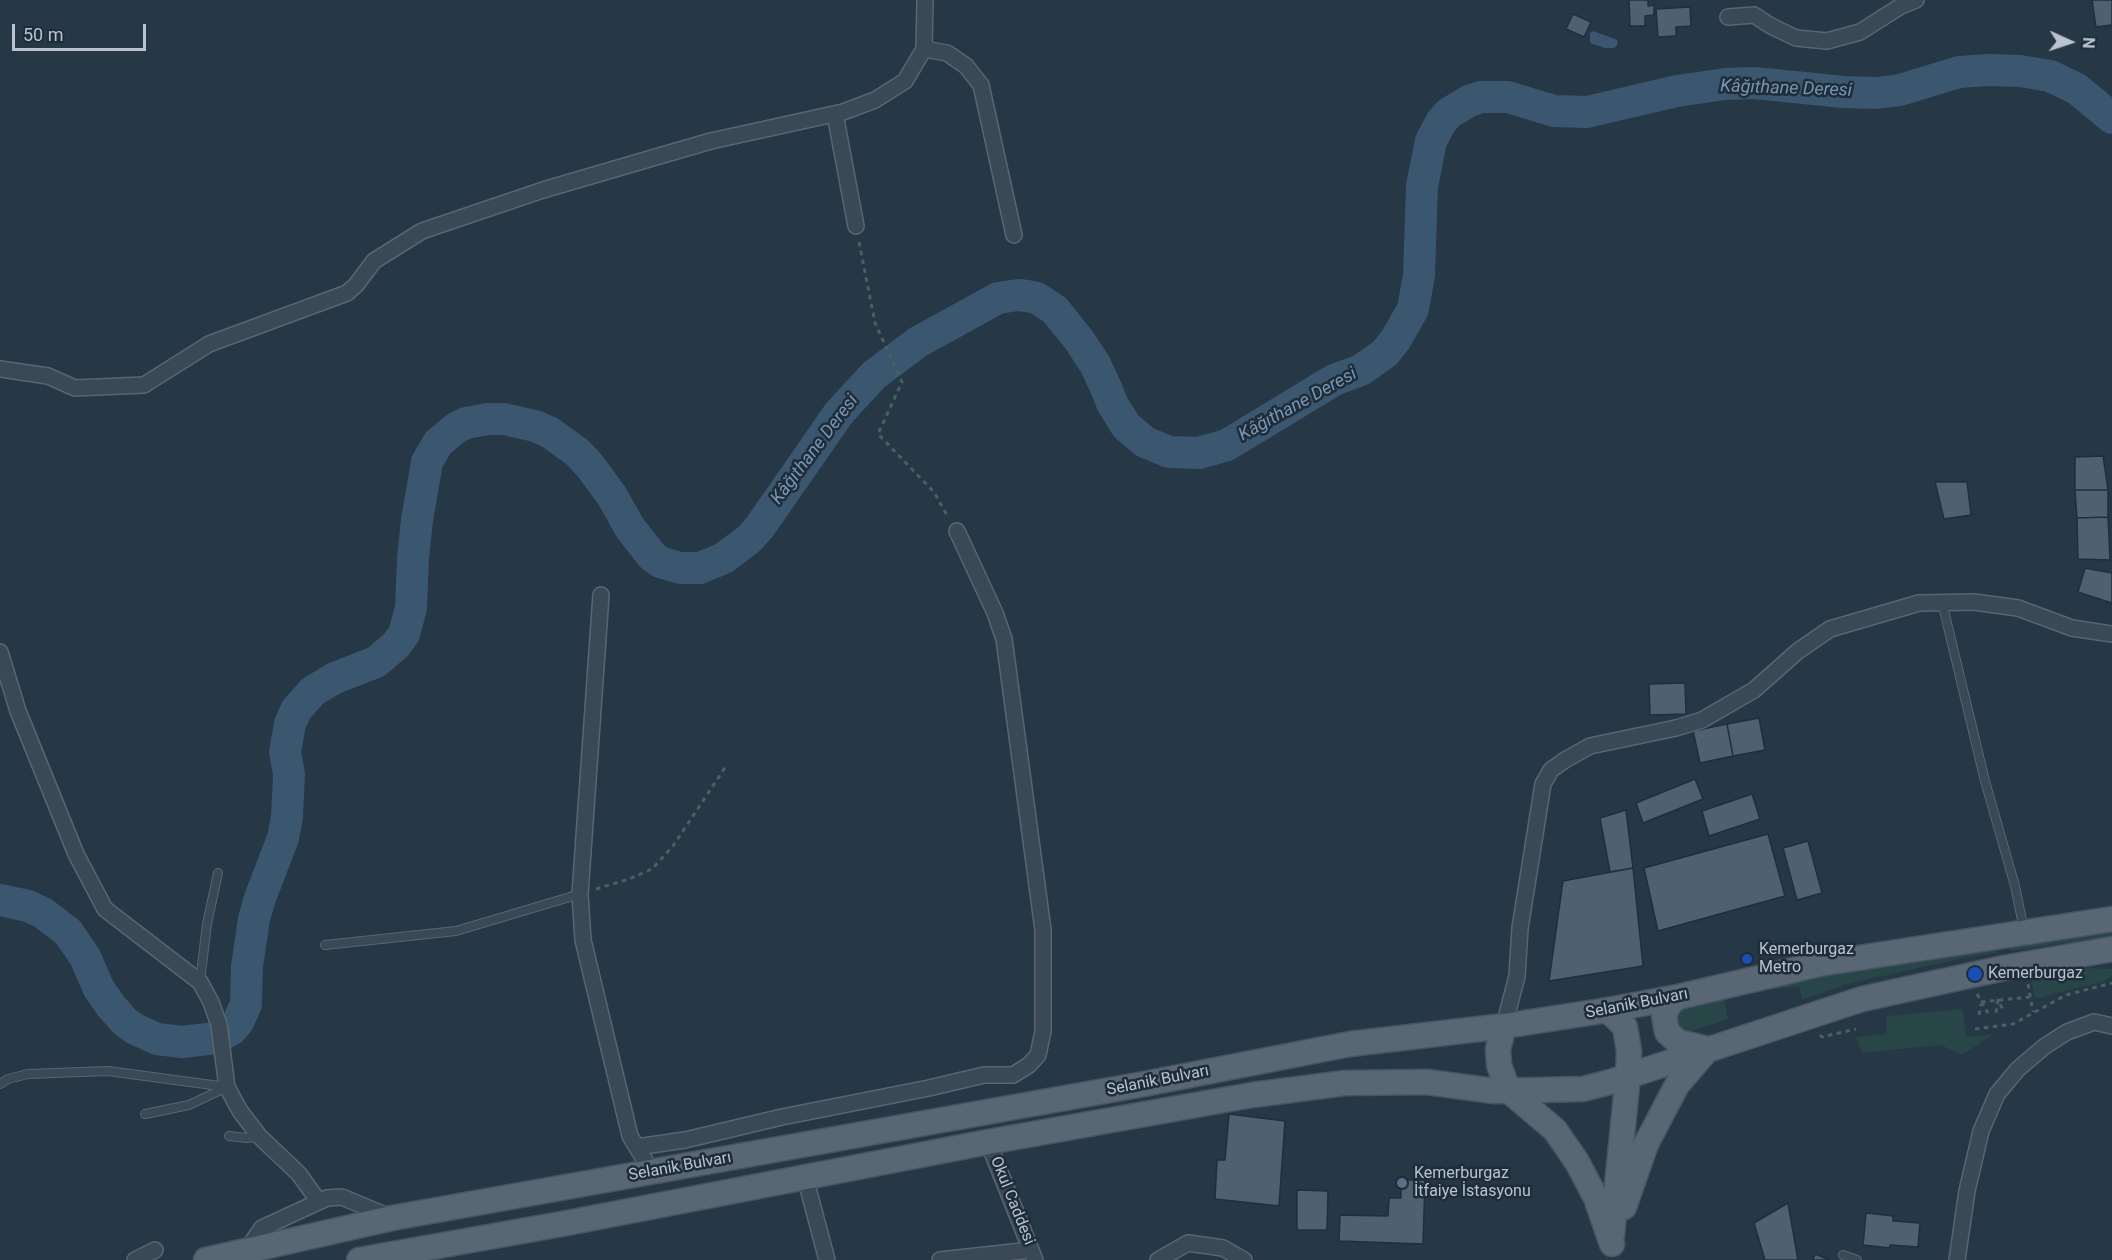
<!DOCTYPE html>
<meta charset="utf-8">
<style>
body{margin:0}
#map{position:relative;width:2112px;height:1260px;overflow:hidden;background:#263746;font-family:Roboto,sans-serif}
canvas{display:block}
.north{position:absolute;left:2040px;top:12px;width:60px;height:60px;-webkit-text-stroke:4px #1f2d3a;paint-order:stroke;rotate:93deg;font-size:16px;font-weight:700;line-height:24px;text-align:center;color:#b9c3ce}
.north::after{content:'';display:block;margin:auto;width:21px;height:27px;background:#b9c3ce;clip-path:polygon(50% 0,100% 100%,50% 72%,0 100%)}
.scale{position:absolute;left:12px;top:24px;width:134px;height:27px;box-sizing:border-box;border:3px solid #b9c3ce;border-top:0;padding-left:8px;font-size:18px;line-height:21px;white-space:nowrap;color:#b9c3ce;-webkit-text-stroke:4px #1f2d3a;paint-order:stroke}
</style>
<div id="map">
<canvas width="2112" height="1260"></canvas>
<div class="north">N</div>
<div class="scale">50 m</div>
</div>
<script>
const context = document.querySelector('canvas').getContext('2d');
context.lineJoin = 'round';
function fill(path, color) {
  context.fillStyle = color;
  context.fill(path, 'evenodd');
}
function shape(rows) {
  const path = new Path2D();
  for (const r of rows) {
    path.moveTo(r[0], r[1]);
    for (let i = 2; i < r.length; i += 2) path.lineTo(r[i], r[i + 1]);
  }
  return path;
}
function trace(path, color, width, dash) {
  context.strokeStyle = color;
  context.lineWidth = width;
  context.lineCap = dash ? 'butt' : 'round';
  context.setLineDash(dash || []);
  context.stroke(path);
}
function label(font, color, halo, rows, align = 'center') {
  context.font = font + ' Roboto,sans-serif';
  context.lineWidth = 5;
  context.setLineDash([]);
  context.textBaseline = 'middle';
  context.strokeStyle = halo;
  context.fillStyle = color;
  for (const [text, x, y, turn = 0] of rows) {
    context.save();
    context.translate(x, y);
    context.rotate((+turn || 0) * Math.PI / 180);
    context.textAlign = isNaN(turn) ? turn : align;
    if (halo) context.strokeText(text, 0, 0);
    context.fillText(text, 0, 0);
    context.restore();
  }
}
const green = shape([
 [2112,926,2112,936,2010,951,2009,942],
 [1994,944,1996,953,1963,958,1847,984,1802,1000,1799,986,1744,993,1844,969],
 [2084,968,2112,969,2112,976,2102,982,2056,993,2042,998,2035,997,2030,977],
 [1724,997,1728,1019,1689,1032,1678,1032,1674,1014,1679,1006],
 [1963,1009,1966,1037,1994,1034,1962,1055,1941,1045,1862,1053,1856,1037,1887,1034,1886,1016]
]);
const water = shape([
 [1593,31,1615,39,1618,41,1617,45,1614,48,1605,48,1590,43,1590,33]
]);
const river = shape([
 [0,900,28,906,43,913,68,932,85,957,99,989,111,1006,125,1022,135,1029,157,1039,182,1042,216,1038,231,1030,238,1022,246,1004,247,966,254,919,260,898,283,838,287,817,289,774,285,752,290,724,296,710,313,691,335,678,376,662,396,645,404,634,411,608,413,558,417,520,427,462,438,443,456,428,466,423,488,419,504,419,535,426,549,432,577,452,590,466,612,496,630,528,652,556,660,562,680,568,700,568,724,558,749,539,759,528,839,413,874,375,918,342,998,298,1018,295,1027,296,1037,298,1055,310,1079,340,1095,364,1107,390,1112,403,1126,426,1145,442,1169,452,1199,453,1227,445,1334,380,1361,370,1385,353,1396,339,1413,309,1419,275,1422,186,1431,141,1441,122,1449,113,1469,101,1481,97,1508,97,1554,111,1587,112,1677,91,1725,84,1754,83,1844,92,1877,93,1900,90,1959,72,1989,70,2020,71,2050,76,2077,89,2112,118]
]);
const building = shape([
 [1629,0,1648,0,1648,6,1654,5,1654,15,1645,16,1645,26,1630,26,1629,0],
 [2092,0,2112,0,2112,25,2096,27,2092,0],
 [1690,7,1691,26,1676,27,1676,36,1658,37,1656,9,1690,7],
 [1573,14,1591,22,1584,37,1566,29,1573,14],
 [2103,456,2108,490,2075,490,2075,457,2103,456],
 [1935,482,1967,482,1971,515,1944,519,1935,482],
 [2075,490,2108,490,2108,517,2077,518,2075,490],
 [2108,517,2110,560,2078,559,2077,518,2108,517],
 [2085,568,2112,573,2112,603,2078,592,2085,568],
 [1685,683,1686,714,1650,715,1649,684,1685,683],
 [1759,718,1765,750,1733,756,1727,724,1759,718],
 [1727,724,1733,756,1700,763,1693,731,1727,724],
 [1695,779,1703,799,1643,823,1636,803,1695,779],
 [1752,794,1760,819,1709,836,1702,811,1752,794],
 [1626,810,1633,868,1610,872,1600,818,1626,810],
 [1768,834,1785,896,1658,931,1644,868,1768,834],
 [1808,841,1822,893,1797,900,1783,848,1808,841],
 [1633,868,1643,966,1549,981,1563,881,1633,868],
 [1229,1114,1285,1121,1279,1206,1215,1199,1217,1160,1225,1160,1229,1114],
 [1401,1180,1425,1180,1423,1244,1339,1241,1340,1215,1388,1216,1389,1198,1401,1198,1401,1180],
 [1297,1190,1328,1191,1327,1230,1297,1230,1297,1190],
 [1788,1203,1798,1260,1765,1260,1754,1223,1788,1203],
 [1866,1213,1893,1216,1893,1221,1920,1223,1918,1247,1890,1245,1890,1248,1863,1245,1866,1213],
 [1815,1254,1830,1260,1813,1260,1815,1254]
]);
const path = shape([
 [859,242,875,323,902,382,878,434,934,492,948,517],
 [596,889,629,879,652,869,673,846,726,766],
 [2028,984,2033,1012],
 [1977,994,1988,1013],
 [1981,1002,2030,997],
 [1996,1013,1998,1000,2004,1012],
 [1979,1015,1981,1004],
 [1975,1029,2013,1024,2066,995,2112,983],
 [1820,1035,1822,1037,1856,1029]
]);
const service = shape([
 [1942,602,1985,781,2015,886,2024,930],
 [325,945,456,931,580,894],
 [200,982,207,924,218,873],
 [0,1084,8,1079,28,1074,108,1071,227,1087],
 [145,1114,189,1105,227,1087],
 [229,1136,247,1138,259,1136],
 [1843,1255,1857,1260]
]);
const minor = shape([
 [1728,17,1754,15,1771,26,1796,38,1827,41,1860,32,1901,6,1916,0],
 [924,49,947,53,966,66,981,85,1014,235],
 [835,114,856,226],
 [0,369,48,376,75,388,144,385,209,344,347,293,356,285,374,261,422,231,543,190,666,154,711,141,843,112,875,100,905,81,924,49,925,0],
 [601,595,580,894,583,940,630,1136,652,1172],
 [0,652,18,711,76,854,105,909,200,982,211,1002,219,1025,227,1087,240,1111,259,1136,299,1174,319,1202],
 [1504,1026,1517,976,1520,928,1543,784,1551,770,1565,760,1590,746,1676,728,1702,720,1754,690,1798,651,1830,629,1919,603,1974,602,2018,608,2072,628,2112,634],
 [988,1142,1035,1260],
 [637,1147,685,1140,782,1117,929,1088,984,1075,1013,1075,1029,1065,1038,1055,1043,1031,1043,930,1004,639,995,613,957,531],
 [805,1177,827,1260],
 [246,1251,262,1228,327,1198,342,1197,392,1218],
 [135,1260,155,1250],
 [940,1260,1031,1250],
 [1158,1260,1188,1243,1223,1248,1244,1260],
 [1957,1260,1967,1191,1981,1131,1997,1094,2018,1069,2045,1046,2067,1032,2094,1022,2112,1026]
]);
const primary = shape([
 [1678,997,1669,1004,1664,1016,1667,1032,1678,1042,1708,1049],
 [1608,1010,1625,1027,1629,1051,1628,1076,1612,1235],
 [1504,1026,1498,1049,1499,1065,1508,1090,1555,1130,1577,1162,1596,1198,1612,1244],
 [1624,1207,1646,1144,1677,1085,1708,1049],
 [206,1260,392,1218,1144,1084,1350,1044,1504,1026,1608,1010,1678,997,1819,964,2112,919],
 [359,1260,567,1223,988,1142,1252,1095,1345,1083,1427,1082,1494,1091,1583,1089,1610,1082,1862,999,2004,968,2112,949]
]);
const markers = [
 [1747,959,6,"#1a4fb4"],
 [1975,974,8,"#1a4fb4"],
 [1402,1183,6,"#5c6f8a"]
];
const poiNames = [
 ["Kemerburgaz",1759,950],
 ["Metro",1759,968],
 ["Kemerburgaz",1988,974],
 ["Kemerburgaz",1414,1174],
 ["İtfaiye İstasyonu",1414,1192]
];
const streetNames = [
 ["Selanik Bulvarı",1637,1004,-11],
 ["Selanik Bulvarı",1158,1081,-11],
 ["Selanik Bulvarı",680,1167,-10],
 ["Okul Caddesi",1012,1201,68]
];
const waterNames = [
 ["Kâğıthane Deresi",1786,89,2],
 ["Kâğıthane Deresi",1298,405,-29],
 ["Kâğıthane Deresi",815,450,-53]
];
fill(green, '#284647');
fill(water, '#3b566f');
trace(river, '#3b566f', 32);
fill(building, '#4f6071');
trace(building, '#212f3c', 1.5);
trace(service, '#596672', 10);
trace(minor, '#596672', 18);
trace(primary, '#475461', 27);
trace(path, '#476262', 3, [4.5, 4.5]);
trace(service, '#3b4855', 8);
trace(minor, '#3b4855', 15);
trace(primary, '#596775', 24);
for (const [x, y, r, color] of markers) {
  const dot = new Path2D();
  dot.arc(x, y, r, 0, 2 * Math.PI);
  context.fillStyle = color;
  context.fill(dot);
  trace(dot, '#1f2d3a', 2);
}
label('16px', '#b9c3ce', '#1f2d3a', poiNames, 'left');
label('16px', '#b9c3ce', '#1f2d3a', streetNames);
label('italic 18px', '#7796b3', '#1f2d3a', waterNames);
</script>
